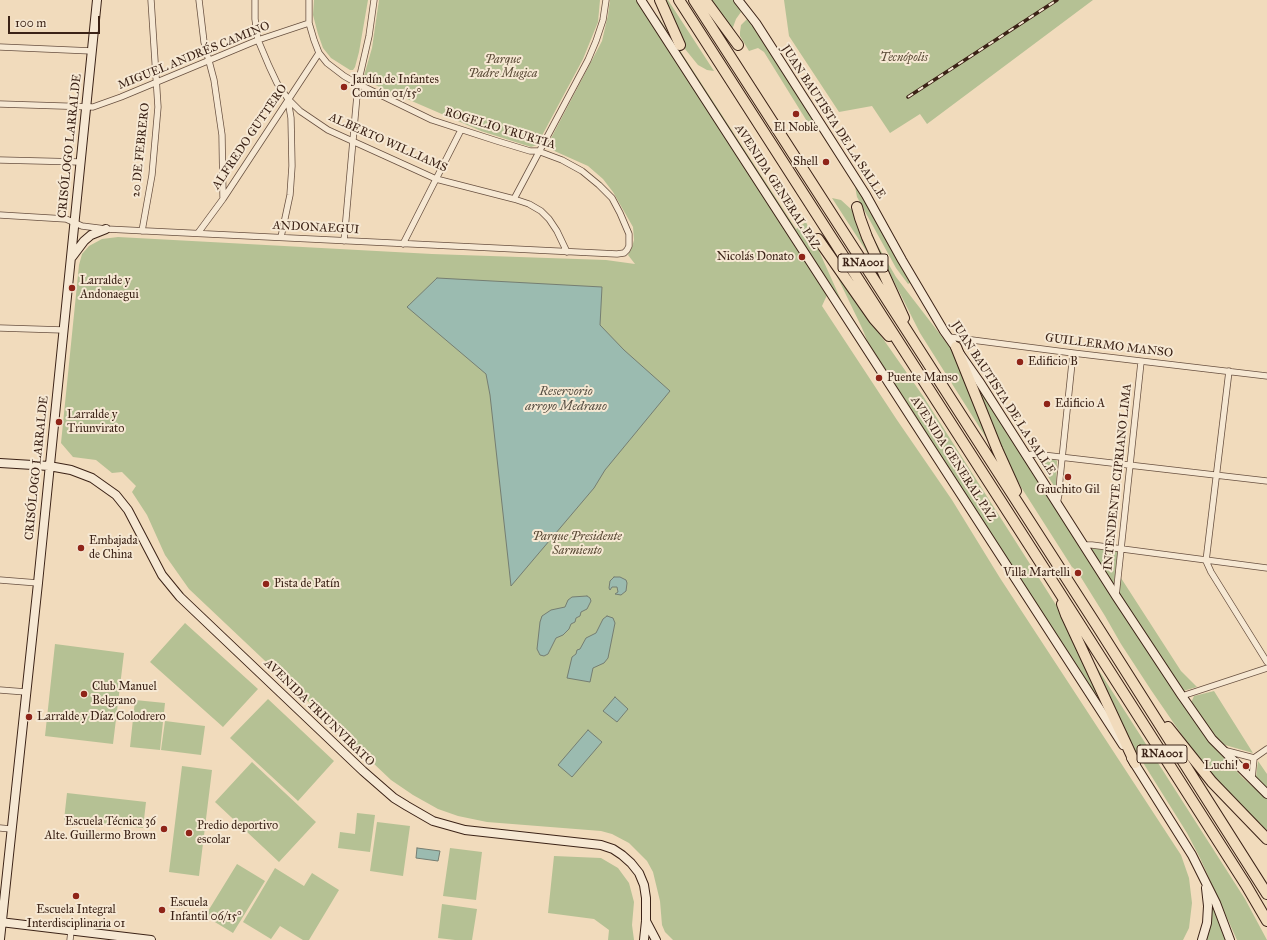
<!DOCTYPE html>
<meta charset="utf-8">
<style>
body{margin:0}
#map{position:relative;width:1267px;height:940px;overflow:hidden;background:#f1dbbc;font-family:"IM FELL Great Primer",serif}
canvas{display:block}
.scale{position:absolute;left:8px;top:16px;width:92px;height:18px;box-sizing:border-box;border:2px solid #3b2216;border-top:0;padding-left:5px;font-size:12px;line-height:14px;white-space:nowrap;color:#3b2216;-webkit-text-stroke:3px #f6e8d3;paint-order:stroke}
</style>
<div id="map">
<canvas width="1267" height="940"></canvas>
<div class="scale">100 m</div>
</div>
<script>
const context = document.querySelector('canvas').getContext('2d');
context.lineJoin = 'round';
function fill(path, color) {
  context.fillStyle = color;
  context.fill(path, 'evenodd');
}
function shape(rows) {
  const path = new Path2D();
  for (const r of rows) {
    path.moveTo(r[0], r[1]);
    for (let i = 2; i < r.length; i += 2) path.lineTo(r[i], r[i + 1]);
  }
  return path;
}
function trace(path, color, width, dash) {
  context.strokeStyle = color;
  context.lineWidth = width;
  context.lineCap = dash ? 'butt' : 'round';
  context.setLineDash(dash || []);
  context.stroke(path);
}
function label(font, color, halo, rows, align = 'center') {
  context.font = font + ' "IM FELL Great Primer",serif';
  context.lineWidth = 4;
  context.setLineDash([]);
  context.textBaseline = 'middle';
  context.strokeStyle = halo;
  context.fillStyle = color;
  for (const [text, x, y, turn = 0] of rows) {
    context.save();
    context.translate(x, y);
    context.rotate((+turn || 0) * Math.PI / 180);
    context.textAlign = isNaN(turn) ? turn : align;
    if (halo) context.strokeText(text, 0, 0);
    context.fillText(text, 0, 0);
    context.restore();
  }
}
const green = shape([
 [314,0,368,0,359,52,355,67,353,70,350,70,342,65,331,58,323,48,318,34,313,15],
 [379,0,600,0,598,22,583,59,537,145,531,147,481,131,384,89,363,79,372,48],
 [610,0,636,0,827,295,822,306,897,420,952,500,1000,578,1181,855,1189,878,1192,903,1189,928,1183,940,673,940,665,932,662,925,660,901,653,872,647,861,629,843,612,834,601,831,487,822,458,816,438,809,413,795,391,780,189,589,165,555,147,515,132,492,136,486,122,472,112,473,96,460,73,457,61,443,79,265,82,254,89,246,102,239,118,237,432,254,606,260,635,264,628,255,632,247,634,240,633,227,613,192,603,179,588,166,550,149,549,142,602,41,608,15],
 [662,0,668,0,714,71,707,70,698,65,685,49],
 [710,0,734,0,738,5,741,12,736,19,732,30],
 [784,0,1093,0,927,124,920,114,890,133,872,106,839,112,789,36],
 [657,15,796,229,806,222,841,300,839,301,656,16],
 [748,18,865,200,912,282,908,284,896,268,857,197,855,186,818,129,813,131,764,52,758,48,749,51,740,36,740,32,741,25],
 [832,198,841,200,852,210,876,266],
 [870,234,871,234,896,277,956,355,991,444,990,444,920,333],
 [837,273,923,396,1058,608,1102,704,1100,705,869,345,862,328,836,274],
 [973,379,1044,486,1093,567,1209,742,1243,778,1267,799,1267,833,1216,780,1197,757,1151,690,1121,644,1105,616,1077,571,1072,567,1021,487,1001,450],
 [1037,458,1054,459,1057,461,1056,485,1054,486,1037,459],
 [1092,547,1118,551,1114,583,1111,583,1090,549],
 [1121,578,1181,671,1197,687,1183,691,1118,592],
 [185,623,258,689,223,727,150,662],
 [55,644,124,653,113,744,45,736],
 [1096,666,1245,899,1267,940,1237,940,1200,858,1187,833,1137,753,1119,720,1095,667],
 [1214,691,1253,753,1225,745,1218,741,1191,703,1194,696],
 [268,699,334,761,298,801,230,738],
 [135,700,165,703,160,750,130,747],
 [165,721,205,726,201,755,161,750],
 [1258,761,1267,774,1267,789,1256,777],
 [252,762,316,822,279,862,215,802],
 [182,766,212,770,199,876,169,872],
 [67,793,146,802,143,828,64,820],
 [357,813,375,815,370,852,338,848,340,832,355,834],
 [377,822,410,826,403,876,370,871],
 [450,848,482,852,476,900,443,896],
 [554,856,601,858,618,868,629,883,634,902,632,925,634,940,608,940,609,930,594,919,548,913],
 [237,864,265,881,233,933,205,916],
 [275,868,304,886,312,873,339,890,309,940,303,940,280,926,271,939,243,922],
 [442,904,477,909,472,940,455,940,438,938],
 [1213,906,1225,940,1205,940,1211,923,1211,907]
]);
const water = shape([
 [437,278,602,287,600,325,624,350,670,391,605,470,594,488,511,586,490,395,486,374,407,307,437,278],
 [614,577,620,577,626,580,627,583,626,591,621,595,615,594,618,592,617,587,612,587,610,590,609,588,610,581,614,577],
 [587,596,590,598,591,601,587,609,581,612,580,616,576,618,575,622,571,624,569,629,563,635,556,638,548,654,544,656,540,655,537,649,540,622,542,616,551,610,565,607,568,600,572,597,587,596],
 [607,616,613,618,615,623,608,658,604,663,593,668,590,682,567,678,572,657,576,654,577,650,580,649,586,638,596,633,603,619,607,616],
 [615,697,628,709,617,722,603,711,615,697],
 [588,730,602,742,572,777,558,765,588,730],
 [417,848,440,851,438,861,416,858,417,848]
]);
const street = shape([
 [199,0,204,42,214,80,222,135,223,197],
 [255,0,255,19,258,40,269,66,277,83,288,99,300,111,328,130,436,179,514,199,529,204,541,211,549,219,557,231,567,252],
 [0,47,92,51],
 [0,104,93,107,121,97,258,40,309,23],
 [0,160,80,162],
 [514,199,588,60,596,41,603,20,606,0],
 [0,215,66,219,82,226,106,229,617,254,624,253,627,250,629,246,629,234,620,213,612,198,599,185,582,171,562,160,538,151,530,151,497,141,432,120,358,84,344,76,327,63,319,53,314,40,309,23,309,0],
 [142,231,152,175,158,107,151,0],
 [198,233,223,199,319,53],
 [281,237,290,195,292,166,291,118,288,100],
 [344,241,358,84,369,36,374,0],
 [403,244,461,130],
 [0,328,63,330],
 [949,337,1073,353,1267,376],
 [1229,371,1206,561,1211,572,1267,662],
 [1026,455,1034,454,1267,481],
 [1057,504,1059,494,1060,478,1073,353],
 [1084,545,1092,545,1267,568],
 [0,580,38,583],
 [1116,596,1141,362],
 [0,690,26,692],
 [1182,696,1267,668],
 [1223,750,1254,758,1267,749],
 [1252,779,1254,758],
 [0,828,11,829],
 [70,940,71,931]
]);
const secondary = shape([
 [641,0,1123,745],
 [738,0,756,23,866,195,902,260,944,331,979,381,1116,596,1182,696,1212,739,1267,794],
 [72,257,84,241,91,235,106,229],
 [0,463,49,466,71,470,92,478,116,495,128,510,162,575,180,597,363,771,394,798,407,806,433,821,465,830,601,845,613,849,622,855,631,863,639,873,644,885,646,898,646,921,644,940],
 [1131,758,1192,855,1216,903,1230,940],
 [646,921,656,940],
 [0,922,151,940],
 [0,939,38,583,97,0],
 [1202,940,1207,923,1208,906,1206,888]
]);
const highway = shape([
 [660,0,680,45],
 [679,0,1056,587,1246,885,1267,921],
 [694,0,1099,629,1267,894],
 [705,0,738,45],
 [857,207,860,218,867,237,904,318],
 [818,239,874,319,889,336],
 [956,347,997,449,1016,491],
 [1062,604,1066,615,1135,763],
 [1168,727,1212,782,1267,839]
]);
const rail = shape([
 [908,97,1057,0]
]);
const markers = [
 [344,87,4,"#8f2418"],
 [796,114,4,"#8f2418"],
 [826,162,4,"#8f2418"],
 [802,257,4,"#8f2418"],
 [72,288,4,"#8f2418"],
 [1020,362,4,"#8f2418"],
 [879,378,4,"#8f2418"],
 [1047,404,4,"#8f2418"],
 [59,422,4,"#8f2418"],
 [1068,477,4,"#8f2418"],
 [81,548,4,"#8f2418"],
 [1078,573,4,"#8f2418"],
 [266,584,4,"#8f2418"],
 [84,694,4,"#8f2418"],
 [29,717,4,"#8f2418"],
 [1246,766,4,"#8f2418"],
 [164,829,4,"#8f2418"],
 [189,833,4,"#8f2418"],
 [76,896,4,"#8f2418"],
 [162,910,4,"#8f2418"]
];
const shields = [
 [863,263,50],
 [1162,754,50]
];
const shieldNames = [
 ["RNA001",863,263],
 ["RNA001",1162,754]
];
const streetNames = [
 ["MIGUEL ANDRÉS CAMINO",194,56,-22],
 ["JUAN BAUTISTA DE LA SALLE",833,122,57],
 ["ROGELIO YRURTIA",500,129,17],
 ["ALFREDO GUTTERO",250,137,-56],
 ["ALBERTO WILLIAMS",388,143,24],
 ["CRISÓLOGO LARRALDE",70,146,-84],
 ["20 DE FEBRERO",141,150,-84],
 ["AVENIDA GENERAL PAZ",777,187,57],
 ["ANDONAEGUI",316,228,3],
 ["GUILLERMO MANSO",1109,346,7],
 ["JUAN BAUTISTA DE LA SALLE",1003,398,57],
 ["AVENIDA GENERAL PAZ",953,459,57],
 ["CRISÓLOGO LARRALDE",37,468,-84],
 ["INTENDENTE CIPRIANO LIMA",1118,477,-84],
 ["AVENIDA TRIUNVIRATO",319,713,44]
];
const parkNames = [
 ["Tecnópolis",904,58],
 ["Parque",503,60],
 ["Padre Mugica",503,74],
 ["Parque Presidente",577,537],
 ["Sarmiento",577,551]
];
const poiNames = [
 ["Jardín de Infantes",352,80],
 ["Común 01/15°",352,94],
 ["El Noble",796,128,"center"],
 ["Shell",818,162,"right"],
 ["Nicolás Donato",794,257,"right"],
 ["Larralde y",80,281],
 ["Andonaegui",80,295],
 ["Edificio B",1028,362],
 ["Puente Manso",887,378],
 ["Edificio A",1055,404],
 ["Larralde y",67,415],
 ["Triunvirato",67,429],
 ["Gauchito Gil",1068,490,"center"],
 ["Embajada",89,541],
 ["de China",89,555],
 ["Villa Martelli",1070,573,"right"],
 ["Pista de Patín",274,584],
 ["Club Manuel",92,687],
 ["Belgrano",92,701],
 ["Larralde y Díaz Colodrero",37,717],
 ["Luchi!",1238,766,"right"],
 ["Escuela Técnica 36",156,822,"right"],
 ["Alte. Guillermo Brown",156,836,"right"],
 ["Predio deportivo",197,826],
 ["escolar",197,840],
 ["Escuela",170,903],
 ["Infantil 06/15°",170,917],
 ["Escuela Integral",76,910,"center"],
 ["Interdisciplinaria 01",76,924,"center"]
];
const waterNames = [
 ["Reservorio",566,392],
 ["arroyo Medrano",566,407]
];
fill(green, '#b5c194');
fill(water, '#9bbbb0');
trace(water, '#757e72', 1);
trace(street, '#685040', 7);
trace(secondary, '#3b2216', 10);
trace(highway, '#3b2216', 12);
trace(street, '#f6e8d3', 5.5);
trace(secondary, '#f6e8d3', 8);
trace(highway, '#f1dbbc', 10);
trace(rail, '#3b2216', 3.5);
trace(rail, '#f6e8d3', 2, [6]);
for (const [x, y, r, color] of markers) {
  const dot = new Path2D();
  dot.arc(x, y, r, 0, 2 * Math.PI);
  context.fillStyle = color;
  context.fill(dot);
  trace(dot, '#f6e8d3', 1.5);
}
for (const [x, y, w] of shields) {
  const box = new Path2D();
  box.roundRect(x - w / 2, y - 9, w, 18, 3);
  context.fillStyle = '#f6e8d3';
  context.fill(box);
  trace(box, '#3b2216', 1);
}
label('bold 11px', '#3b2216', null, shieldNames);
label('12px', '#3b2216', '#f6e8d3', streetNames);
label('italic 12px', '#5a4a36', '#f6e8d3', parkNames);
label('12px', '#3b2216', '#f6e8d3', poiNames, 'left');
label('italic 13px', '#585044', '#f6e8d3', waterNames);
</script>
